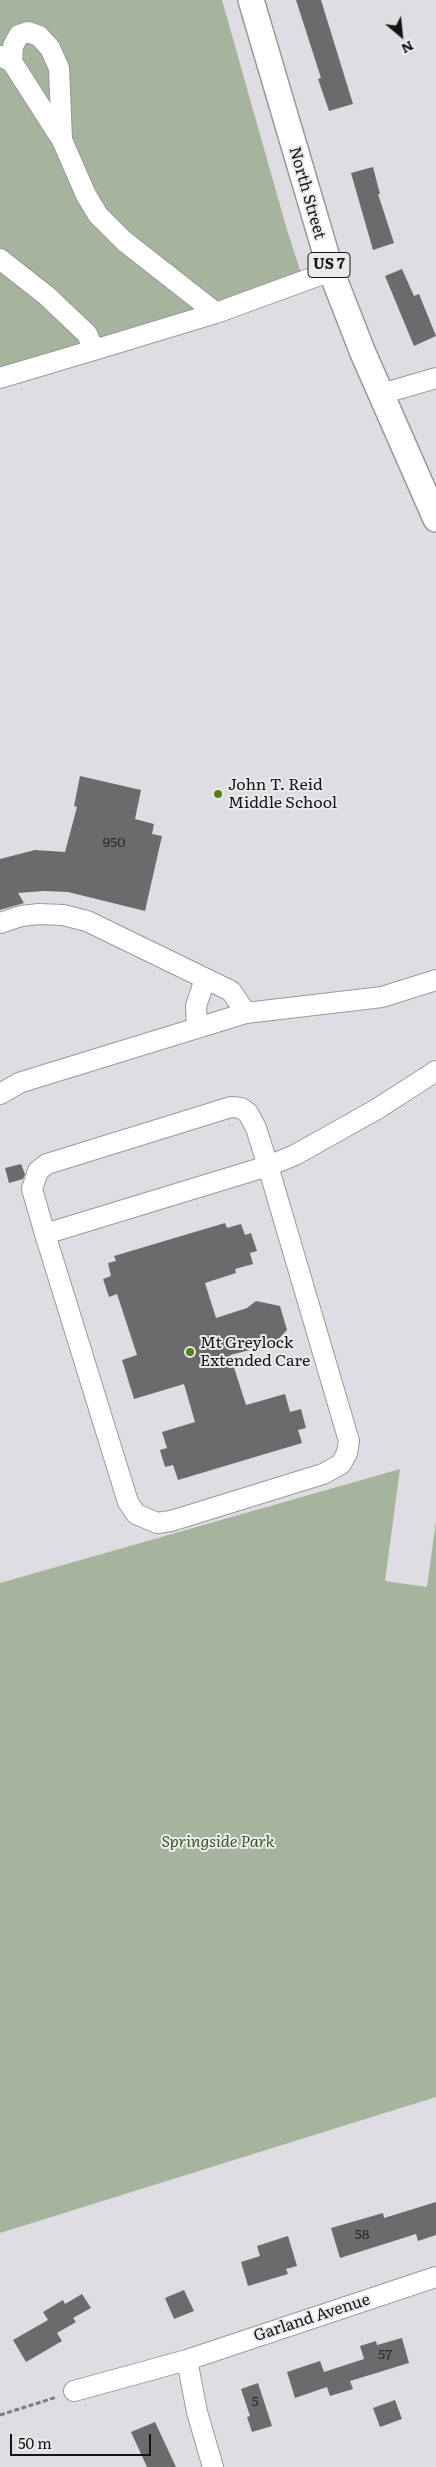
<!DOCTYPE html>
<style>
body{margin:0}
#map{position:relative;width:436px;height:2467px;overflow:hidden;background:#dedee2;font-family:Literata,serif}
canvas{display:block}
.north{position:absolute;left:376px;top:10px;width:50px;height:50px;-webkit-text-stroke:4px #ebebef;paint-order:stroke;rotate:152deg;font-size:14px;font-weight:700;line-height:20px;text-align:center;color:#141415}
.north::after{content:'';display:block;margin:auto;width:18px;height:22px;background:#141415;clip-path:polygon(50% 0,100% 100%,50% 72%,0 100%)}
.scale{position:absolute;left:10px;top:2434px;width:141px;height:22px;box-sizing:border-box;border:2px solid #141415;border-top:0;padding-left:6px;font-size:15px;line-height:18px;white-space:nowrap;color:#141415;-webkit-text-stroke:4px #ebebef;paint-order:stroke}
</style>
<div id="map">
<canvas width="436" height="2467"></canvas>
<div class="north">N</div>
<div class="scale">50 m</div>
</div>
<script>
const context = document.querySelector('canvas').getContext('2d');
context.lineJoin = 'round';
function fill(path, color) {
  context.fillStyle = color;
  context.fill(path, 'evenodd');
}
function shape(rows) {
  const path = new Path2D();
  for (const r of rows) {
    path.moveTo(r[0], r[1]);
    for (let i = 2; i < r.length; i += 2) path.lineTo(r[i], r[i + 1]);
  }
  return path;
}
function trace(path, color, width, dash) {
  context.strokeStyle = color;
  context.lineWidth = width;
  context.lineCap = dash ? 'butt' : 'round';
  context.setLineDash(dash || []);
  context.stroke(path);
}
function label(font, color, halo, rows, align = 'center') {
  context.font = font + ' Literata,serif';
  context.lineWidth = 4;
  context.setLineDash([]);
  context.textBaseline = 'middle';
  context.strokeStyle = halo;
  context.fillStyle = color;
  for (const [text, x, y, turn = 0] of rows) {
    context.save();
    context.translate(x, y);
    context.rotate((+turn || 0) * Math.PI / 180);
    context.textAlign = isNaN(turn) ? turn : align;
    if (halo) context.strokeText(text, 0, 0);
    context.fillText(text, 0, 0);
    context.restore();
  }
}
const green = shape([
 [0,0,222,0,287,230,304,282,0,381],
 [400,1469,385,1581,427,1587,436,1521,436,2097,0,2233,0,1583]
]);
const building = shape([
 [296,0,321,0,353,104,329,111,318,79,321,78],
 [373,167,380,194,378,194,394,243,373,250,351,173],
 [402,269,414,296,419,294,436,336,414,346,385,276],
 [80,776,141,790,135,819,154,824,152,834,162,836,145,911,68,892,44,891,18,893,24,903,0,910,0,859,35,850,65,852,77,807,74,806],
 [21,1164,25,1174,23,1179,9,1183,5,1168],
 [225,1223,227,1228,241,1224,245,1235,251,1233,257,1251,250,1253,253,1264,235,1269,236,1273,205,1283,216,1318,247,1308,256,1301,280,1306,287,1330,270,1348,262,1347,230,1355,246,1405,285,1394,290,1412,301,1409,306,1428,298,1430,302,1443,178,1480,173,1465,165,1467,160,1450,167,1448,162,1432,195,1422,184,1384,134,1399,122,1360,137,1355,117,1294,109,1297,103,1279,111,1276,108,1263,116,1261,114,1256],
 [436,2202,436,2235,418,2241,416,2234,340,2258,331,2228,383,2213,384,2218],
 [288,2236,297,2266,286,2269,288,2274,248,2286,241,2262,260,2256,257,2246],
 [184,2290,194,2311,174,2319,165,2298],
 [82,2294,91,2308,73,2318,76,2322,57,2333,62,2341,26,2362,13,2340,48,2320,43,2312,63,2300,65,2304],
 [402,2338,409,2363,350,2381,353,2389,330,2396,327,2387,295,2398,287,2372,320,2361,324,2372,364,2359,360,2346,376,2341,377,2345],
 [258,2383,272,2426,252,2432,247,2417,250,2416,241,2389],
 [395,2400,402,2419,380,2427,373,2408],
 [155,2422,176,2467,147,2467,131,2432]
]);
const path = shape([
 [0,2415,57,2397]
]);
const minor = shape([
 [0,56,12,62,62,140,59,68,50,48,39,36,28,32,19,35,13,46,12,62],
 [62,140,86,195,98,215,124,241,216,313],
 [0,259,47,296,87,334,94,350,0,378],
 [94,350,216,313,331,271],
 [381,394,436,378],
 [0,923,21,916,39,914,63,915,87,921,231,991,246,1013],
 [197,1027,196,1006,205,979],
 [0,1094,19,1083,38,1077,246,1013,382,997,436,980],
 [45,1234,32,1189,38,1171,47,1164,231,1107,241,1108,248,1113,256,1128,268,1166,349,1441,347,1453,341,1464,323,1474,171,1521,157,1523,136,1514,128,1502,45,1234,268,1166,295,1155,377,1109,436,1071],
 [187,2360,197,2412,213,2467],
 [74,2391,187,2360,436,2277]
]);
const major = shape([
 [251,0,331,271,363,353,436,519]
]);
const markers = [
 [218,794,5,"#508317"],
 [190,1352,5,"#508317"]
];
const numberNames = [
 ["950",114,843],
 ["58",362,2235],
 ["57",385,2355],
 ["5",255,2402]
];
const shields = [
 [329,265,42]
];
const shieldNames = [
 ["US 7",329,265]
];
const streetNames = [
 ["North Street",307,193,74],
 ["Garland Avenue",312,2318,-18]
];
const poiNames = [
 ["John T. Reid",228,785],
 ["Middle School",228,803],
 ["Mt Greylock",200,1343],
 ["Extended Care",200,1361]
];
const parkNames = [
 ["Springside Park",218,1842]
];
fill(green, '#a6b39d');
fill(building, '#6b6b6e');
trace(minor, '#99999c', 22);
trace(major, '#99999c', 28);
trace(path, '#7e7e80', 3, [5, 2.5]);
trace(minor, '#fff', 20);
trace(major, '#fff', 25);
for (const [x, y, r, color] of markers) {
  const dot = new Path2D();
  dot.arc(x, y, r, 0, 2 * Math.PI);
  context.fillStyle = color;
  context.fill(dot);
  trace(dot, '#ebebef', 2);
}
label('14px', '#2a2a2b', null, numberNames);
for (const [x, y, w] of shields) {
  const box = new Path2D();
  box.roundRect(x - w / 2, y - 12.5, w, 25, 4);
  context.fillStyle = '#ebebef';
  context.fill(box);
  trace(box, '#141415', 1);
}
label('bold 15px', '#141415', null, shieldNames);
label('16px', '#141415', '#ebebef', streetNames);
label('16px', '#141415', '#ebebef', poiNames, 'left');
label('italic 16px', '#3a5621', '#ebebef', parkNames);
</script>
